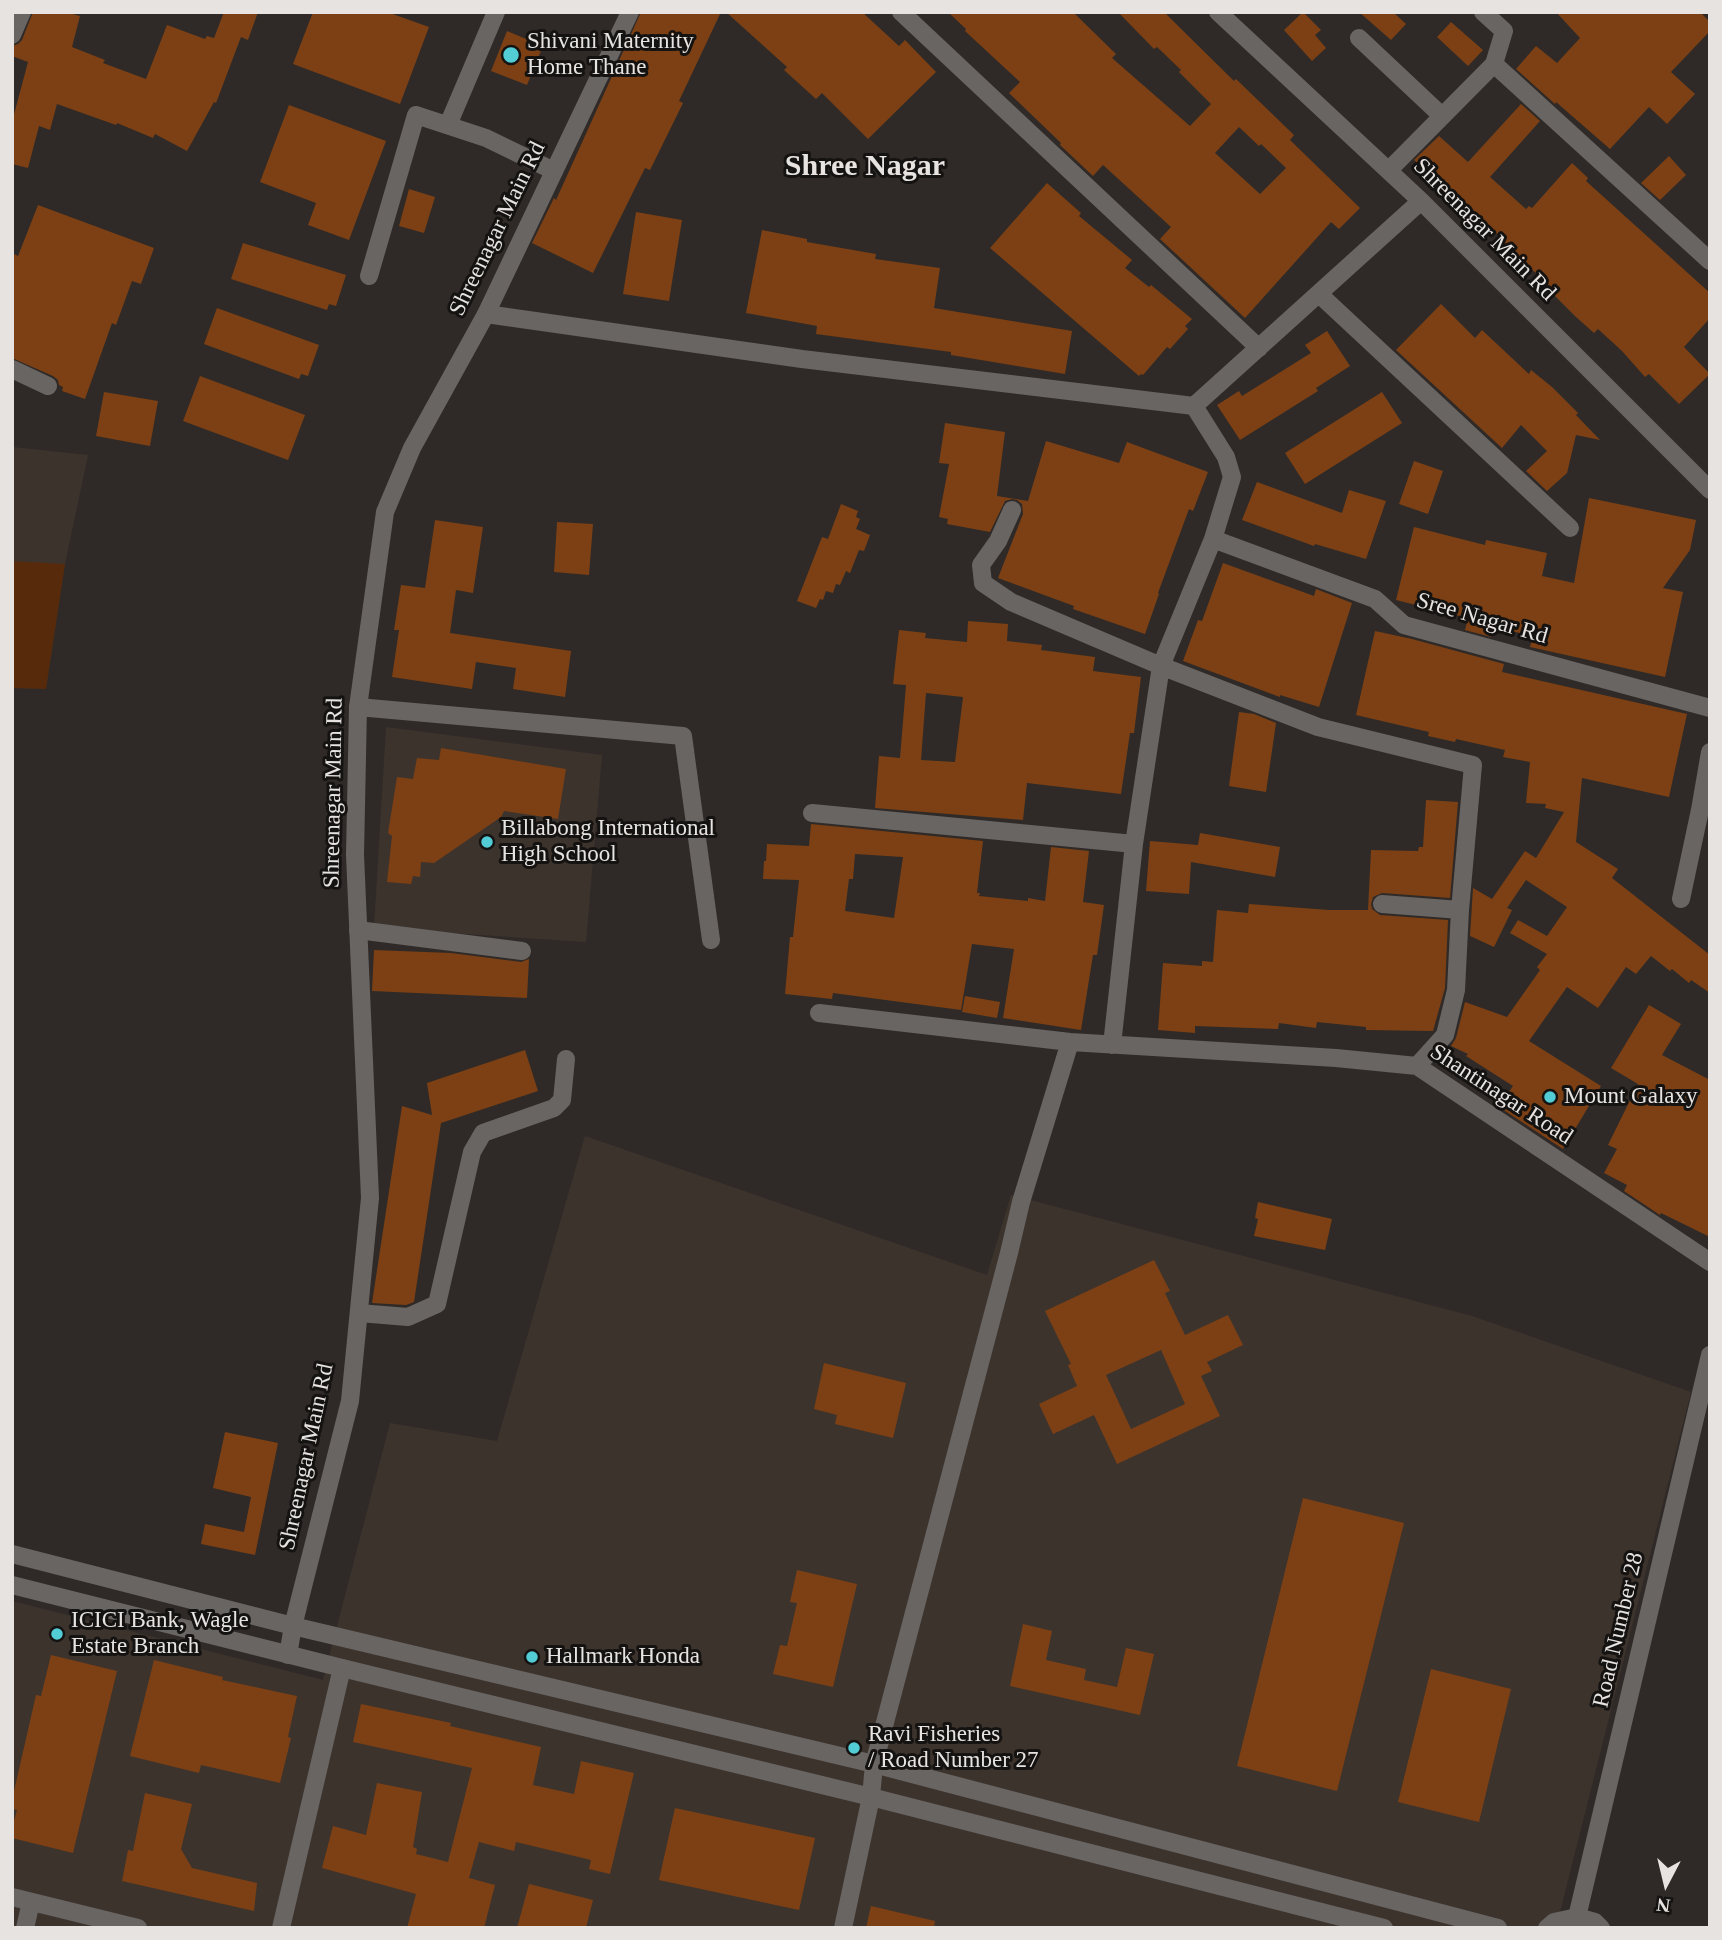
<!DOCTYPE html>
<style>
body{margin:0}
#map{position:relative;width:1722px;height:1940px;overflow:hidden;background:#2f2a27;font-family:"Times New Roman",serif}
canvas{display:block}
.frame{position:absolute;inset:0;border:14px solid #e7e3e1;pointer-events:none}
.north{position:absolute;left:1631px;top:1849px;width:70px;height:70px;-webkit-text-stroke:5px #151311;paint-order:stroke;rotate:187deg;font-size:19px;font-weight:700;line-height:28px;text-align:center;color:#e7e3e1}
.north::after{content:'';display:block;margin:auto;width:24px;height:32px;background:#e7e3e1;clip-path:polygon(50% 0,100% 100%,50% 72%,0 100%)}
</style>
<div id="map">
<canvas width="1722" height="1940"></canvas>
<div class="frame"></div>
<div class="north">N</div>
</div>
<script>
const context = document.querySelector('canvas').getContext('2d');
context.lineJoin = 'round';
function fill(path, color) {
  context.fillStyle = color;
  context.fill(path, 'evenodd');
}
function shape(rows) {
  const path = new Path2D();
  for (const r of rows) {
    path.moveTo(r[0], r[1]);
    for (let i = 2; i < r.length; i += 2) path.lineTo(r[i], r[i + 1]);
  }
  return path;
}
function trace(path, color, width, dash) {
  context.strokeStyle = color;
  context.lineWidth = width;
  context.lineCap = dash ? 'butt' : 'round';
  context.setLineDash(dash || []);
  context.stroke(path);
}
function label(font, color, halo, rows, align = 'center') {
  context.font = font + ' "Times New Roman",serif';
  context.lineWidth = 6;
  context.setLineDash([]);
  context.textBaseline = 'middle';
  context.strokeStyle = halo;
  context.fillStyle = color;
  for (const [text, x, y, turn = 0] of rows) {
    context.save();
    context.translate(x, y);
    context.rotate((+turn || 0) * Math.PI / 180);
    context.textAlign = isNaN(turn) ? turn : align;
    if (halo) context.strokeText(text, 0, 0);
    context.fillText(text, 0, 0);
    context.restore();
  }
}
const built = shape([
 [12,447,88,455,65,564,46,689,12,688],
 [386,727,602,755,586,942,374,928],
 [585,1136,987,1275,1011,1195,1472,1316,1691,1392,1556,1928,12,1928,12,1601,323,1680,390,1423,497,1441]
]);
const green = shape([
 [12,561,65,564,46,689,12,688]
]);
const building = shape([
 [33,12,65,12,80,16,72,47,105,60,103,63,146,79,167,25,205,39,207,36,214,38,224,12,258,12,248,40,241,37,216,103,214,102,187,151,155,134,153,138,117,123,116,125,57,104,50,130,39,126,28,168,12,164,12,122,28,62,12,56,12,46,18,44,22,40],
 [313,12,387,12,429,27,400,104,293,64],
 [641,12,721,12,679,101,683,103,650,170,645,168,593,273,532,243,554,198,556,200],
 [726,12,862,12,899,46,905,40,936,72,868,139,822,93,816,99,784,70,787,67],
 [948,12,1073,12,1116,54,1112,58,1190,126,1211,104,1179,72,1181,70,1157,47,1154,49,1118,12,1164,12,1234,81,1236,79,1294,135,1290,140,1360,208,1339,229,1331,222,1245,318,1160,239,1171,227,1103,165,1093,176,1060,145,1061,143,1009,93,1020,82,965,31,966,29],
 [1239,127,1259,146,1261,144,1286,168,1260,194,1215,153],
 [1303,12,1321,30,1315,35,1326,48,1312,61,1284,30],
 [1359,12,1393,12,1406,24,1391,40],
 [1556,12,1700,12,1710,22,1710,31,1671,72,1695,94,1667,124,1649,107,1610,149,1556,102,1555,104,1516,69,1536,46,1557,63,1580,38],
 [1451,22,1483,50,1468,66,1437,37],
 [507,31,543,46,527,85,491,71],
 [1521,104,1540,121,1490,177,1526,209,1529,206,1532,208,1572,163,1588,178,1586,181,1710,293,1710,318,1684,347,1710,374,1679,404,1649,374,1645,377,1622,351,1598,329,1594,333,1576,317,1547,288,1550,286,1499,240,1501,237,1475,215,1477,213,1414,160,1439,136,1468,162],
 [289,105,386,141,349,240,308,225,316,203,260,182],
 [1669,156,1686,175,1660,200,1641,183],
 [1047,183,1081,213,1079,216,1132,260,1125,268,1149,287,1151,285,1192,319,1185,326,1188,329,1170,349,1167,347,1143,375,1141,374,1139,376,990,248],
 [409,189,435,197,424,233,399,226],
 [38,205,154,248,141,284,132,281,116,325,112,323,85,399,62,391,63,387,59,385,58,380,53,376,12,358,12,253,18,256],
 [636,212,682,220,669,301,623,294],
 [762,230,807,239,807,242,876,254,875,259,940,268,934,308,1072,331,1065,374,951,355,951,352,816,334,817,326,746,313],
 [243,243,346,275,336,306,329,304,327,310,231,279],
 [1441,304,1475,338,1482,330,1529,374,1531,370,1552,387,1578,413,1576,415,1600,440,1576,435,1567,473,1547,491,1526,471,1547,451,1521,425,1502,448,1396,350],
 [217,308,319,345,308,376,301,374,299,379,204,344],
 [1327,331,1350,366,1316,388,1318,391,1240,440,1217,405,1239,391,1242,396,1311,353,1305,345],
 [200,376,305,415,288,460,183,421],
 [104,392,158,401,150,446,96,436],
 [1382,392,1402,423,1305,484,1285,453],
 [945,423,1005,432,997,496,1028,501,1046,441,1119,463,1127,442,1208,472,1193,511,1189,509,1158,593,1159,594,1145,634,1073,609,1074,606,998,578,1023,514,1022,504,1017,500,1012,499,1005,501,990,532,947,524,948,519,939,517,949,464,939,463],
 [1414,461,1443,471,1428,514,1399,504],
 [1257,482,1342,513,1349,490,1386,501,1366,559,1315,544,1314,546,1242,520],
 [1589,498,1696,520,1690,550,1663,588,1683,592,1665,677,1530,647,1533,636,1494,627,1491,637,1465,630,1468,618,1396,600,1414,527,1485,545,1486,540,1547,553,1542,576,1574,583],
 [841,504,858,511,856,517,860,519,856,529,870,535,864,551,859,550,850,573,846,571,840,585,836,584,833,593,826,591,823,600,820,599,816,608,797,601,822,537,828,539],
 [435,520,483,527,473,593,456,590,450,633,571,651,565,697,513,689,516,668,476,662,472,689,392,677,399,630,394,630,401,585,425,588],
 [557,522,593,524,589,575,554,572],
 [1223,563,1314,596,1316,589,1352,603,1319,707,1280,695,1280,697,1183,661,1198,620,1202,621],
 [968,621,1008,624,1007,641,1042,645,1041,650,1095,657,1093,671,1141,677,1134,733,1130,733,1121,794,1027,783,1023,820,875,808,879,756,900,758,906,685,893,684,899,630,926,633,925,638,967,642],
 [926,693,963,697,955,762,921,760],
 [1375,631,1412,639,1504,664,1502,672,1687,714,1669,797,1582,778,1576,842,1618,869,1612,878,1710,955,1710,993,1691,980,1689,983,1672,969,1670,971,1651,956,1636,974,1626,967,1598,1008,1567,987,1529,1041,1601,1086,1563,1149,1499,1107,1513,1086,1466,1056,1468,1054,1451,1046,1456,1038,1465,1002,1507,1017,1540,970,1537,967,1547,954,1510,933,1518,920,1547,936,1567,907,1526,880,1507,908,1512,910,1494,947,1470,936,1473,888,1492,899,1525,851,1536,858,1564,812,1545,808,1546,804,1526,803,1530,762,1503,757,1505,750,1456,739,1455,742,1428,736,1429,732,1356,715],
 [1239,712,1254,714,1276,723,1266,792,1229,786],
 [441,748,566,769,558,819,504,811,501,817,434,863,421,862,420,877,413,876,411,884,387,882,392,836,388,833,397,777,413,779,417,758,439,760],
 [1426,800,1458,802,1450,898,1382,893,1373,897,1371,904,1372,909,1380,915,1448,920,1445,988,1433,1031,1366,1030,1366,1027,1317,1022,1316,1028,1279,1023,1278,1029,1195,1026,1195,1033,1158,1030,1163,963,1202,966,1202,961,1213,962,1217,910,1248,913,1249,904,1329,910,1368,910,1371,850,1418,851,1419,847,1423,847],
 [811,824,983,841,977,893,980,893,979,896,1028,901,1028,898,1045,901,1051,847,1089,851,1083,902,1104,905,1097,955,1093,955,1081,1030,1003,1018,1014,949,972,944,961,1010,833,993,832,999,785,994,790,937,793,937,799,880,763,879,764,861,766,861,767,844,809,846],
 [855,854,903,857,894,918,845,911,849,879,853,879],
 [1200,833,1280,847,1275,877,1191,862,1189,894,1146,891,1150,841,1198,845],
 [374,950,451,953,521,962,529,959,527,998,372,991],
 [965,996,1000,1002,997,1018,962,1012],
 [1649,1005,1681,1024,1662,1055,1710,1080,1710,1237,1661,1213,1660,1215,1624,1191,1627,1185,1604,1173,1617,1149,1608,1145,1638,1084,1611,1068],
 [525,1050,538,1091,441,1123,414,1302,406,1305,372,1303,402,1106,432,1115,427,1083],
 [1258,1202,1332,1219,1325,1250,1254,1236,1258,1219,1255,1218],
 [1154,1260,1170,1291,1165,1293,1185,1335,1228,1315,1243,1345,1207,1362,1212,1371,1201,1376,1220,1416,1117,1464,1094,1415,1053,1434,1039,1404,1077,1386,1068,1365,1071,1364,1045,1311],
 [1161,1350,1185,1404,1131,1429,1106,1375],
 [824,1363,906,1383,893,1438,835,1424,837,1415,814,1409],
 [225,1432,278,1443,255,1555,201,1544,205,1524,244,1532,251,1497,213,1488],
 [1303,1498,1404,1523,1337,1791,1237,1766],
 [797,1570,857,1584,833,1687,773,1674,780,1645,787,1646,797,1603,790,1602],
 [1023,1624,1052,1631,1046,1660,1086,1669,1084,1680,1117,1687,1126,1648,1154,1654,1140,1715,1010,1686],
 [51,1655,117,1671,73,1853,12,1838,12,1828,17,1810,12,1809,12,1800,36,1695,41,1696],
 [154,1660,223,1677,222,1680,297,1696,288,1737,291,1738,280,1783,201,1765,199,1773,130,1756],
 [1431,1669,1511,1689,1479,1822,1398,1802],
 [361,1704,451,1723,450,1726,541,1747,533,1785,574,1794,581,1761,634,1773,610,1874,589,1869,591,1860,516,1842,514,1851,479,1842,469,1878,495,1885,484,1928,407,1928,416,1894,322,1868,333,1826,366,1835,377,1783,422,1792,413,1847,417,1849,416,1854,448,1862,472,1768,353,1742],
 [145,1793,192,1804,181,1849,192,1868,257,1883,254,1911,122,1881,128,1850,133,1851],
 [675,1808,815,1838,799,1910,659,1880],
 [529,1884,593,1900,586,1928,517,1928],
 [871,1906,935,1921,934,1928,866,1928]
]);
const minor = shape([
 [901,12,1259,348],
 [1218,12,1421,201,1710,490],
 [1483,12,1504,31,1494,64,1710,261],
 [12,35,22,12],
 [1359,38,1442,116],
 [448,125,496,12],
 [1389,170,1494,64],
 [369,276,416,115,486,138,554,171],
 [1319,294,1570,528],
 [486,314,802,359,1194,406,1421,201],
 [12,369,48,386],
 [1012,510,998,541,981,565,983,583,1011,602,1161,666,1318,727,1473,765,1460,910,1456,990,1445,1035,1417,1066],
 [1213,539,1375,599,1404,625,1710,708],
 [358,707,683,736,711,940],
 [812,813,1134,844],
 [1681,899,1700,810,1710,752],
 [1382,904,1460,910],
 [358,930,522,951],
 [819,1013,1070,1042,1336,1058,1417,1066,1710,1262],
 [1112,1045,1134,844,1161,666,1213,539,1232,477,1226,457,1194,406],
 [359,1313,408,1317,437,1304,472,1152,483,1133,554,1108,562,1100,566,1059],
 [12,1897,138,1928],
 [1577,1917,1710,1355],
 [25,1928,31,1902],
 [281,1928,342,1668],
 [843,1928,871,1797,874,1764,1009,1253,1021,1202,1070,1042]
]);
const tertiary = shape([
 [12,1554,293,1626,874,1764,1498,1928],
 [12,1585,342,1668,871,1797,1384,1928],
 [288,1655,293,1626,350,1401,370,1198,355,855,358,707,385,512,412,448,486,314,630,12],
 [1547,1928,1554,1922,1577,1917,1595,1922,1601,1928]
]);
const markers = [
 [511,55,9,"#52ccd5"],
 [487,842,7,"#52ccd5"],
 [1550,1097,7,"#52ccd5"],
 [57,1634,7,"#52ccd5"],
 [532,1657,7,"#52ccd5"],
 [854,1748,7,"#52ccd5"]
];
const poiNames = [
 ["Shivani Maternity",527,42],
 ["Home Thane",527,68],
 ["Billabong International",501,829],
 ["High School",501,855],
 ["Mount Galaxy",1564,1097],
 ["ICICI Bank, Wagle",71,1621],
 ["Estate Branch",71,1647],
 ["Hallmark Honda",546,1657],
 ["Ravi Fisheries",868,1735],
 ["/ Road Number 27",868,1761]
];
const streetNames = [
 ["Shreenagar Main Rd",498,229,-64],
 ["Shreenagar Main Rd",1484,230,45],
 ["Sree Nagar Rd",1482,619,16],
 ["Shreenagar Main Rd",334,793,-89],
 ["Shantinagar Road",1501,1095,33],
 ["Shreenagar Main Rd",307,1457,-78],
 ["Road Number 28",1619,1630,-77]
];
const districtNames = [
 ["Shree Nagar",865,167]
];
fill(built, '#3d332d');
fill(green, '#562a0b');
fill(building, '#7c4014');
trace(minor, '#686563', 18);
trace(tertiary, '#686563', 18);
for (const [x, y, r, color] of markers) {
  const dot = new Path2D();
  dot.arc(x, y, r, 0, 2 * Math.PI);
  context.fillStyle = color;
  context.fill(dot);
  trace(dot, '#151311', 2.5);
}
label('23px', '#e7e3e1', '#151311', poiNames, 'left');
label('23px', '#e7e3e1', '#151311', streetNames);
label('bold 30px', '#e7e3e1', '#151311', districtNames);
</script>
